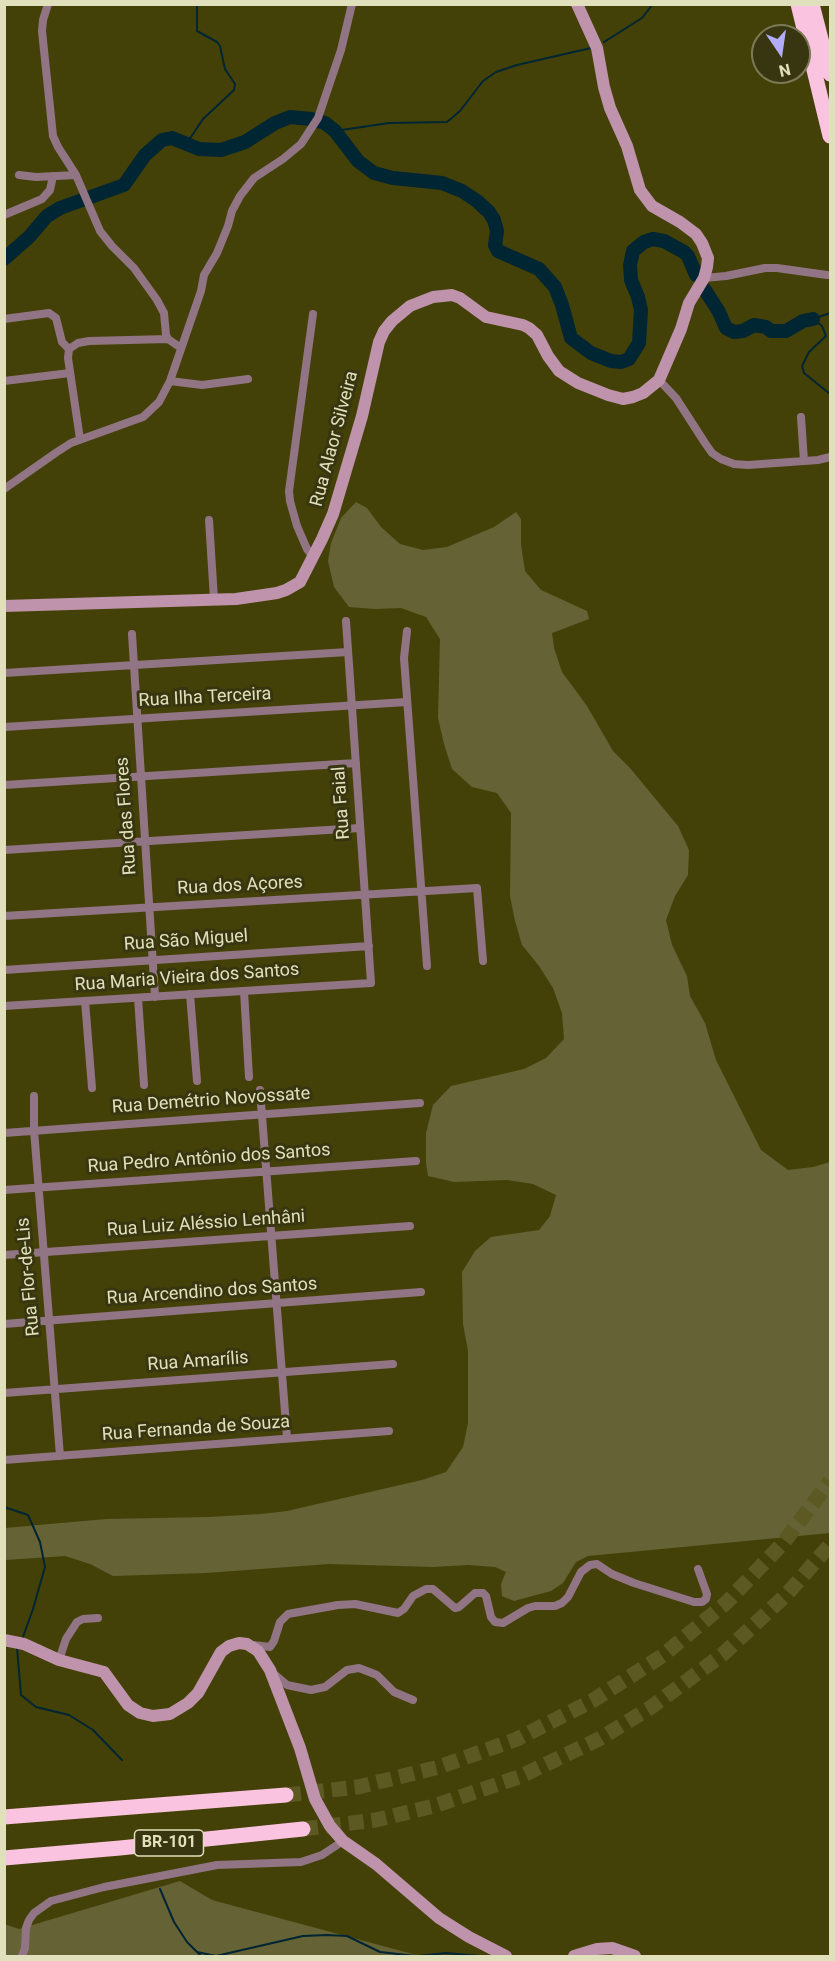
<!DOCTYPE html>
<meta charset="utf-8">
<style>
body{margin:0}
#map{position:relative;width:835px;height:1961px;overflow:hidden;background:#444108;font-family:Roboto,sans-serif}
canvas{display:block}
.frame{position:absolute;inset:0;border:6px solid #e1e0bd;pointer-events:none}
.north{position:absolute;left:751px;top:24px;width:60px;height:60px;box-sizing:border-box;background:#383611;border:2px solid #7c7a56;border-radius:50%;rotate:167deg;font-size:16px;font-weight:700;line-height:24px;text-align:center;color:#e1e0bd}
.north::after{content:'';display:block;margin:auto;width:21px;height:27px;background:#b1adfa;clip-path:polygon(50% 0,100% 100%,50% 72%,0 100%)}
</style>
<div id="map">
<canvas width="835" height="1961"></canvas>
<div class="frame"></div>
<div class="north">N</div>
</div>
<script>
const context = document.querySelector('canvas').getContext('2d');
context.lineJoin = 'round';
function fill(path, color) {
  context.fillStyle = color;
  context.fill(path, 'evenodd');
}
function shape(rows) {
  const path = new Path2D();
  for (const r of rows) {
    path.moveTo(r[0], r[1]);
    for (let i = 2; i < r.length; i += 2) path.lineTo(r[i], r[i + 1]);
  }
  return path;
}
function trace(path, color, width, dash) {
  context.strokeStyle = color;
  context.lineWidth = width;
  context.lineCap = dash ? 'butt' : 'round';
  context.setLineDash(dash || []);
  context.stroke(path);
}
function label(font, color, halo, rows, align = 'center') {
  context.font = font + ' Roboto,sans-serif';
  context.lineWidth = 6;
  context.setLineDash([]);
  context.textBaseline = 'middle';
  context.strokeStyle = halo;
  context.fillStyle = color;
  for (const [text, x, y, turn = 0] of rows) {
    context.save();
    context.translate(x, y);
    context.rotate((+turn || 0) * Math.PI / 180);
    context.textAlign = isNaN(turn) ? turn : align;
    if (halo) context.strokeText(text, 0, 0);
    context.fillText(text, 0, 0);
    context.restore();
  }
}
const green = shape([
 [356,502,367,508,381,527,400,544,423,550,447,547,494,527,516,512,521,519,521,545,525,571,541,590,587,611,589,619,552,633,554,648,562,672,587,706,613,751,630,768,678,826,689,850,688,875,675,896,666,920,672,945,687,976,690,996,705,1023,716,1060,761,1150,788,1170,813,1167,830,1162,830,1533,588,1556,576,1562,563,1583,551,1591,514,1601,502,1596,501,1584,506,1572,495,1567,468,1565,433,1567,329,1564,206,1573,113,1576,90,1564,65,1556,5,1560,5,1528,106,1519,208,1517,261,1514,287,1511,422,1480,446,1472,463,1447,468,1423,468,1351,463,1324,462,1272,475,1251,491,1237,539,1230,550,1216,556,1195,533,1184,507,1180,454,1182,428,1176,426,1163,426,1133,433,1105,451,1086,524,1069,546,1058,564,1039,562,1013,553,988,539,966,522,945,515,921,510,896,511,813,497,793,472,787,452,769,444,744,438,718,440,639,426,617,401,608,375,609,349,607,334,587,328,561,331,543,341,518],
 [180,1881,212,1900,420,1956,5,1956,4,1924,19,1929]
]);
const stream = shape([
 [604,42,642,18,653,4],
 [335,131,389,123,447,122,460,111,483,81,496,72,517,65,591,48],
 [181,142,185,141,191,137,203,119,234,90,235,84,225,69,220,46,217,42,197,31,197,4],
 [813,319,822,326,826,336,809,352,802,366,804,373,830,394],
 [813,319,830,313],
 [4,1507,28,1515,40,1542,45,1567,33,1609,23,1637],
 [17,1648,21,1695,36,1707,69,1715,93,1730,122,1760],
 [160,1889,174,1922,187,1942,201,1956],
 [197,1952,216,1956,303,1936,327,1935,347,1936,380,1952,416,1956],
 [418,1956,446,1953,480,1956]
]);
const river = shape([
 [4,259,29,237,47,216,60,208,124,185,145,155,162,140,172,138,199,149,221,150,245,142,275,123,290,117,311,119,325,123,335,131,358,161,374,173,393,178,442,183,462,191,477,201,489,212,494,220,497,231,495,245,498,251,539,269,555,287,562,305,571,338,591,353,611,361,621,362,629,359,639,343,641,310,638,297,631,280,630,265,633,251,644,242,653,239,664,241,684,252,688,256,696,275],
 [705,290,719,312,726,328,734,332,743,331,754,325,766,327,771,331,786,331,803,321,813,319]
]);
const highwayTunnel = shape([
 [286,1795,358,1787,439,1767,517,1739,592,1701,662,1656,726,1603,784,1542,830,1481],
 [303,1829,376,1820,434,1806,519,1777,599,1739,650,1708,722,1655,787,1594,830,1545]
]);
const street = shape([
 [48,4,43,20,42,31,53,136,58,147,76,175,100,231,112,246,134,268,157,300,164,313,166,335,168,339,181,348],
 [19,175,36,177,76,175],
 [4,215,42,199,50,190,53,176],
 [704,278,726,276,765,268,777,268,827,275],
 [313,314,289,491,290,501,297,526,307,549,313,557],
 [4,319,49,313,56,318,62,342,69,349],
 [659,380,676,398,705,443,712,453,721,459,734,464,748,465,818,460,830,457],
 [4,381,70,373],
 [170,381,202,385,248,379],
 [801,417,804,461],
 [80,439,68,358,69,349,78,343,89,341,168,339],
 [4,489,57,452,71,443,143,417,159,402,170,381,201,291,204,275,217,253,228,226,232,211,240,196,254,178,283,159,301,144,318,118,341,50,352,4],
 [209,520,214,599],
 [407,631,404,658,427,966],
 [132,634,155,997],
 [4,673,348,652],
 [4,727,407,702],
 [4,785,356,763],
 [4,850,360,828],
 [4,916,477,888,483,961],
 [4,970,369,946],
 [244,991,249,1077],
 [190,994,197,1081],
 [138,998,144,1085],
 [85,1001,92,1088],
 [4,1006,371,983,346,621],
 [260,1090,287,1438],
 [34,1096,34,1130,60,1456],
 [4,1133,420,1103],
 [4,1190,416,1161],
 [4,1255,410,1226],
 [4,1324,421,1292],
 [4,1393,393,1364],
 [4,1460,389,1431],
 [253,1645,270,1647,274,1641,280,1622,288,1614,338,1605,355,1604,398,1613,404,1609,413,1596,426,1589,433,1589,455,1608,459,1607,475,1593,483,1593,486,1596,491,1617,495,1622,503,1623,528,1608,535,1606,555,1606,562,1603,568,1597,581,1572,590,1565,597,1564,612,1574,634,1583,694,1602,702,1602,706,1599,707,1594,698,1569],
 [59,1660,66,1639,77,1622,83,1619,98,1618],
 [273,1673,287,1685,311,1690,325,1687,347,1670,359,1668,377,1675,394,1692,413,1700],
 [22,1956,25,1948,26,1928,29,1920,34,1913,51,1901,104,1887,217,1865,301,1862,322,1855,343,1841]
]);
const secondary = shape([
 [4,606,236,599,277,593,286,590,300,582,322,539,333,514,362,416,379,342,384,331,392,321,410,306,433,297,452,295,460,298,486,317,523,325,529,328,537,335,548,356,559,371,578,383,608,395,623,399,633,397,643,393,659,380,681,329,689,303,704,278,707,267,708,258,702,243,696,234,680,222,652,206,640,190,627,146,610,108,604,87,597,48,577,4],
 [4,1640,24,1644,59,1660,104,1672,128,1705,140,1713,153,1716,170,1714,188,1703,198,1693,221,1652,229,1646,239,1643,247,1644,258,1651,270,1670,300,1748,315,1799,330,1826,343,1841,376,1864,439,1918,469,1937,506,1956],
 [574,1956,597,1949,612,1948,635,1956]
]);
const highway = shape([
 [798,4,830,136],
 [812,4,830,74],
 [4,1817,286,1795],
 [4,1858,120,1848,303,1829]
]);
const shields = [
 [169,1843,69]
];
const shieldNames = [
 ["BR-101",169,1843]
];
const streetNames = [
 ["Rua Alaor Silveira",335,439,-75],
 ["Rua Ilha Terceira",205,698,-3],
 ["Rua Faial",342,803,-94],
 ["Rua das Flores",127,816,-94],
 ["Rua dos Açores",240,886,-3],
 ["Rua São Miguel",186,941,-4],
 ["Rua Maria Vieira dos Santos",187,978,-4],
 ["Rua Demétrio Novossate",211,1101,-4],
 ["Rua Pedro Antônio dos Santos",209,1159,-4],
 ["Rua Luiz Aléssio Lenhâni",206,1224,-4],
 ["Rua Flor-de-Lis",29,1277,-95],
 ["Rua Arcendino dos Santos",212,1292,-4],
 ["Rua Amarílis",198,1362,-4],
 ["Rua Fernanda de Souza",196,1429,-4]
];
fill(green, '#656235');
trace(stream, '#002533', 2);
trace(river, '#002533', 14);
trace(highwayTunnel, '#5c5923', 15, [15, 8]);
trace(street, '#917584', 8);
trace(secondary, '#bf93ab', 12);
trace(highway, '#fac3e0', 15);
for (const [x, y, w] of shields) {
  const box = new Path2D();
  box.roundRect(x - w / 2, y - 13, w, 26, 4.5);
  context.fillStyle = '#383611';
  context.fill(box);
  trace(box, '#e1e0bd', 1.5);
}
label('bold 16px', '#e1e0bd', null, shieldNames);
label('18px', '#e1e0bd', '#383611', streetNames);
</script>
